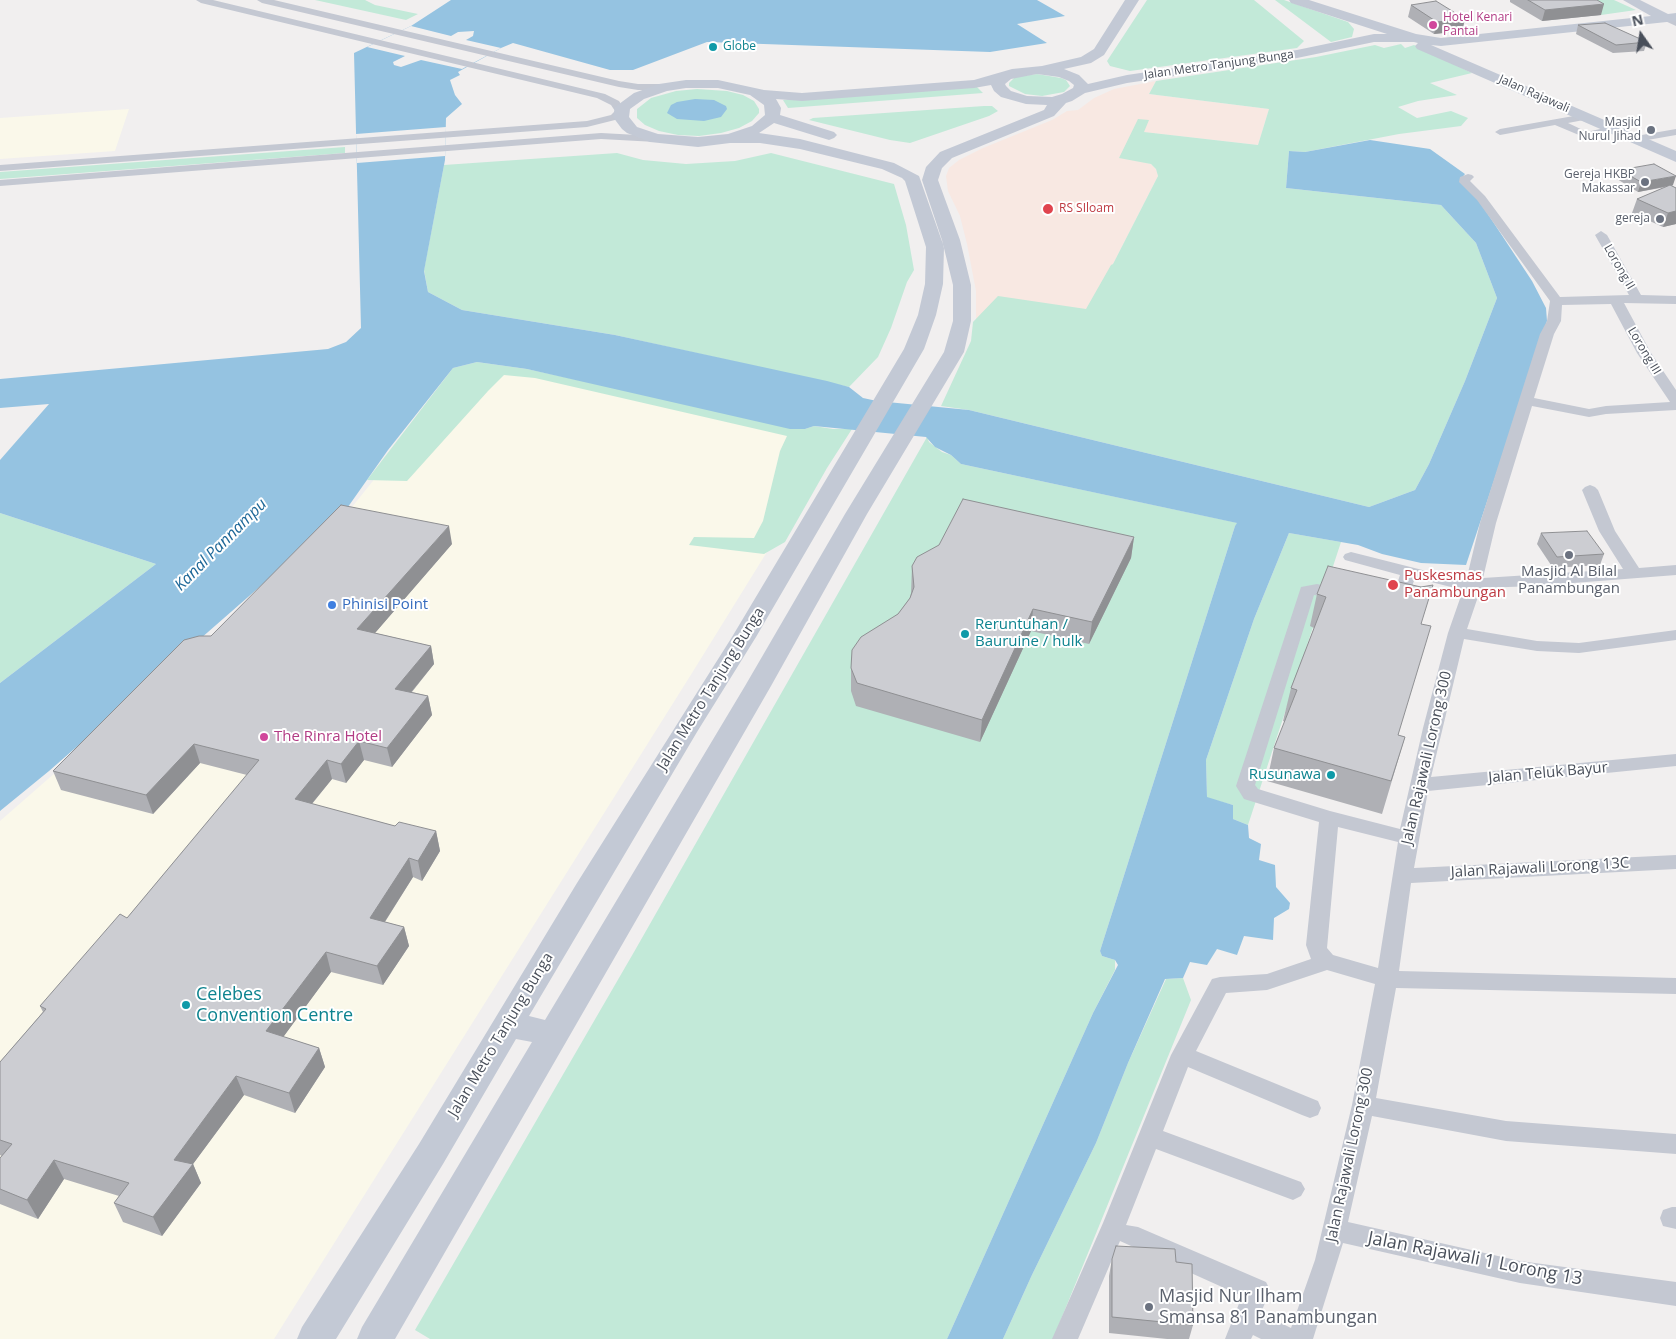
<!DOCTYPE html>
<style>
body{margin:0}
#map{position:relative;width:1676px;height:1339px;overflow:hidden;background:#f1efef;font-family:"Open Sans",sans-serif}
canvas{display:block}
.north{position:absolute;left:1616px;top:10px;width:50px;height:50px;-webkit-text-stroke:4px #fff;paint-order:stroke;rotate:347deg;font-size:14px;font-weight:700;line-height:20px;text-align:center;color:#494f5a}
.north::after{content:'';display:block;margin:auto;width:18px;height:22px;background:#494f5a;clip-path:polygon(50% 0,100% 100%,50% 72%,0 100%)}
</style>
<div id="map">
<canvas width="1676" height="1339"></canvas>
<div class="north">N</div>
</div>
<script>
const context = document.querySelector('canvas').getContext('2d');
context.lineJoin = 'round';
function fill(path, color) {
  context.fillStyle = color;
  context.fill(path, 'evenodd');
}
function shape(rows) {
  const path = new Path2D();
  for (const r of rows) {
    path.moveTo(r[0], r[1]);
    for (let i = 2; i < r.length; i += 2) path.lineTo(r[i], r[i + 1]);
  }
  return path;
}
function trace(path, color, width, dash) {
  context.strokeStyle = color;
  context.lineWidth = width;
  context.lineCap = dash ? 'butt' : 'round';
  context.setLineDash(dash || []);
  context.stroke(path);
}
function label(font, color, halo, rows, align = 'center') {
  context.font = font + ' "Open Sans",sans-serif';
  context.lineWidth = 4;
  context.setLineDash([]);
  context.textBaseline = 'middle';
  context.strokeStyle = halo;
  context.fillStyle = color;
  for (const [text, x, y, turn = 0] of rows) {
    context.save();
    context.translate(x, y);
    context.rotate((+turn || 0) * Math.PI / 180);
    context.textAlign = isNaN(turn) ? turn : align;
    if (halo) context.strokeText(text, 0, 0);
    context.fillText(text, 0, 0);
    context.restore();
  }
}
const commercial = shape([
 [129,109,115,151,0,159,0,118],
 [494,367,828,438,796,505,692,673,274,1339,0,1339,0,821,336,527,437,401]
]);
const medical = shape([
 [1156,81,1149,94,1269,109,1258,145,1143,132,1138,119,1142,162,1151,164,1156,169,1158,176,1089,311,976,331,976,291,967,244,960,216,948,191,946,176,949,168,959,160,983,148,1052,120,1067,111,1078,110,1094,98,1114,89]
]);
const green = shape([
 [315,0,365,0,375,5,418,14,406,20],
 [1147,0,1254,0,1304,41,1297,48,1130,71,1110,66,1107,61],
 [1275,0,1284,0,1348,22,1354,29,1352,37,1331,42],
 [1573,0,1614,0,1636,10,1601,15],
 [1401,44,1405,48,1414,45,1472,73,1430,83,1457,95,1418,101,1398,107,1417,118,1451,111,1468,118,1461,126,1399,134,1305,152,1289,151,1286,188,1441,205,1476,243,1497,298,1465,381,1429,464,1415,490,1369,507,969,410,941,406,971,341,973,322,998,296,1086,309,1111,265,1113,264,1158,176,1156,169,1151,164,1119,158,1138,119,1149,120,1144,132,1258,145,1269,109,1149,94,1156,81,1316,57,1375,45,1384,48],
 [1037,74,1061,78,1066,80,1070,86,1064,92,1042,96,1025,94,1009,86,1009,83,1015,77],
 [977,87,983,93,788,108,783,100],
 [697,89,727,91,743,95,754,101,759,109,759,113,752,121,739,128,721,133,699,136,678,135,659,131,645,125,637,118,637,109,651,98,676,91],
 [984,106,992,106,998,111,989,116,910,143,890,140,809,120,813,118],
 [345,147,345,153,0,179,0,172],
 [617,153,643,160,686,164,735,161,771,153,894,184,906,225,914,270,907,282,891,328,878,357,849,387,615,335,462,310,428,292,424,270,444,165],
 [477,362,527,369,805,429,814,426,833,429,852,429,827,468,785,542,764,554,689,545,694,537,754,538,763,521,780,451,787,436,535,378,504,375,488,391,407,481,367,480,453,368],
 [927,437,929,442,942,452,951,455,961,464,1238,523,1235,526,1100,951,1102,956,1115,960,1115,970,1093,1013,947,1339,430,1339,415,1330,634,952],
 [0,513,156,564,0,683],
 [1289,533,1341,542,1248,825,1233,819,1233,805,1207,798,1206,760,1254,619],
 [1183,978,1191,1000,1053,1339,1003,1339,1031,1277,1096,1143,1128,1063,1166,979]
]);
const water = shape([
 [451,0,1037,0,1065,16,1017,24,1047,43,990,52,707,42,633,70,610,70,513,43,501,48,458,72,460,75,450,80,455,95,462,104,446,118,445,160,424,271,428,292,462,310,615,335,827,381,849,387,863,398,877,401,969,410,1369,507,1415,490,1429,464,1465,381,1497,298,1476,243,1441,205,1286,188,1289,151,1305,152,1370,140,1430,149,1465,174,1461,179,1476,196,1532,281,1546,308,1547,321,1466,565,1421,563,1382,554,1358,545,1289,533,1254,619,1206,760,1207,797,1233,805,1233,819,1248,825,1249,838,1261,844,1259,860,1275,865,1276,887,1290,903,1289,909,1274,918,1273,940,1244,936,1237,955,1217,949,1207,965,1190,962,1183,978,1165,979,1128,1063,1096,1143,1031,1277,1003,1339,947,1339,1093,1013,1118,965,1115,960,1102,956,1100,951,1235,526,1237,523,961,464,951,455,935,447,926,437,814,426,805,429,790,429,527,369,477,362,453,368,388,450,343,514,49,771,0,811,0,683,156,564,0,513,0,460,49,404,0,408,0,379,328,349,346,342,361,328,354,53,411,26],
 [695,99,714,100,726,106,727,109,721,117,704,121,677,119,667,113,671,105,677,102]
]);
const pier = shape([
 [411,26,451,36,458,32,474,31,473,36,466,40,501,48,462,69,421,60,401,67,394,65,393,62,405,56,367,47],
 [446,127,445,156,357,163,356,134]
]);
const street = shape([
 [196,0,213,0,605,94,619,101,626,112,619,119,587,127,0,171,0,165,587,121,611,115,615,111,611,105,597,98,201,3,196,0],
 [257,0,274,0,619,81,638,84,664,84,669,87,664,90,638,90,619,87,262,3,257,0],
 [1666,15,1676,19,1676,26,1663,20,1663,16,1666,15],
 [1585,114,1589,115,1590,117,1589,119,1568,123,1587,132,1613,126,1618,129,1617,131,1586,138,1555,125,1500,135,1495,132,1500,129,1585,114],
 [1676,129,1676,135,1636,142,1631,139,1636,136,1676,129],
 [601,133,656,136,661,139,656,142,601,139,0,186,0,180,601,133],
 [1468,174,1472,175,1474,177,1470,181,1485,196,1560,297,1629,295,1595,235,1601,231,1607,235,1641,295,1676,296,1676,304,1624,303,1651,353,1676,390,1676,410,1606,414,1589,417,1532,406,1496,523,1483,578,1623,569,1599,531,1582,490,1585,487,1590,485,1595,487,1598,490,1615,531,1639,568,1676,565,1676,575,1535,586,1481,588,1467,629,1537,641,1579,643,1676,630,1676,640,1579,653,1537,651,1464,639,1431,777,1676,754,1676,766,1428,791,1414,868,1676,855,1676,869,1411,883,1399,971,1676,978,1676,994,1396,988,1376,1098,1506,1121,1676,1134,1676,1154,1506,1141,1372,1116,1348,1222,1520,1261,1676,1282,1676,1306,1520,1283,1343,1243,1313,1339,1261,1339,1253,1335,1251,1339,1225,1339,1242,1296,1120,1241,1078,1339,1052,1339,1103,1223,1171,1055,1212,979,1220,977,1267,974,1311,959,1306,945,1319,822,1244,799,1236,786,1301,587,1317,584,1347,591,1349,595,1347,599,1341,600,1314,595,1255,785,1258,789,1330,811,1400,829,1423,728,1448,633,1463,590,1415,578,1406,603,1394,603,1392,599,1400,575,1345,560,1343,557,1345,554,1351,552,1466,581,1480,523,1540,334,1547,321,1550,301,1477,200,1459,182,1460,177,1468,174],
 [1611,304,1637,353,1670,402,1606,406,1589,409,1534,398,1554,334,1561,321,1562,305,1611,304],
 [1338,827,1398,842,1378,968,1333,955,1327,948,1338,827],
 [1327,970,1375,984,1352,1105,1315,1260,1291,1328,1261,1313,1270,1290,1266,1282,1138,1227,1126,1225,1156,1149,1293,1200,1301,1196,1305,1189,1301,1182,1163,1131,1188,1067,1302,1115,1310,1118,1318,1115,1321,1108,1318,1101,1196,1051,1226,993,1267,990,1327,970],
 [1672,1207,1676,1207,1676,1229,1663,1226,1660,1218,1663,1210,1672,1207]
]);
const secondary = shape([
 [1125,0,1139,0,1104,55,1091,63,1064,69,1079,75,1088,84,1127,75,1297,50,1374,34,1387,34,1291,3,1289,0,1309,0,1416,34,1441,38,1651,16,1623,0,1640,0,1668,14,1676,13,1676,21,1441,46,1431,45,1676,151,1676,162,1417,49,1415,46,1418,43,1414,42,1374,42,1297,58,1127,83,1085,93,1072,101,1066,103,1054,116,952,158,942,168,938,180,960,240,971,285,971,321,964,352,867,514,771,686,395,1339,357,1339,362,1327,532,1042,516,1039,443,1164,336,1339,297,1339,302,1327,419,1144,577,883,732,637,904,349,918,315,925,284,926,247,905,181,902,178,882,169,800,149,760,143,730,143,698,147,650,142,627,133,622,129,613,117,615,107,634,93,659,84,686,80,718,80,764,90,802,93,974,80,1012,69,1042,66,1081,57,1094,49,1125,0],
 [1037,74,1059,77,1069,81,1074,85,1073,88,1062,94,1052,97,1027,96,1011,91,1006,86,1005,84,1011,79,1037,74],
 [991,85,994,91,1001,97,1026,104,1047,105,1044,110,940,152,926,167,922,180,942,240,953,285,953,321,944,352,845,514,745,686,545,1020,529,1016,697,732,756,637,924,349,936,315,943,284,944,247,919,176,894,163,800,139,759,133,774,123,829,140,834,138,837,135,834,132,780,115,781,108,776,99,802,101,974,88,991,85],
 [686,88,718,88,750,95,764,105,765,115,752,126,728,134,698,137,658,134,637,127,629,117,630,109,644,99,667,91,686,88]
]);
const wall = shape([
 [1510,0,1597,0,1601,15,1542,21,1510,2],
 [1411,5,1465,19,1462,31,1434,34,1408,17],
 [1578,25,1647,42,1644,51,1613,53,1576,34],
 [1620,170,1673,185,1672,186,1676,188,1676,224,1663,227,1632,213,1637,199,1666,187,1638,192,1617,179],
 [1541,533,1604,554,1600,565,1553,568,1537,544],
 [1134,537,1131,558,1089,644,1031,631,980,742,856,706,851,691,851,668,898,614,910,598,911,593,912,566],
 [452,544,375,633,431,646,434,664,412,692,428,696,432,715,392,767,364,760,346,783,332,779,312,804,395,826,436,831,440,851,422,881,413,877,385,922,404,927,409,946,383,985,331,972,283,1037,319,1048,325,1067,295,1113,244,1095,193,1164,201,1183,162,1236,123,1222,114,1203,119,1196,64,1179,38,1219,0,1204,0,1158,2,1156,0,1155,0,1062,43,1012,40,1006,127,918,247,775,200,763,153,814,61,790,53,771,211,636],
 [1317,594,1422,624,1398,735,1405,737,1382,814,1267,781,1274,748,1285,722,1283,721,1291,688,1314,628,1310,626],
 [1112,1259,1176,1262,1193,1325,1189,1339,1167,1339,1109,1333,1109,1276]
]);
const shadedWall = shape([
 [1604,4,1601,15,1542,21,1545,10],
 [1465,19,1462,31,1434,34,1437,22],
 [1676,176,1673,185,1638,192,1641,182],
 [1676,211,1676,224,1663,227,1668,213],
 [449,526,452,544,362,648,357,629],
 [1134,537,1131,558,1089,644,1092,622],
 [1033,609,1031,631,980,742,982,720],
 [431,646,434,664,399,707,395,689],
 [428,696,432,715,392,767,387,748],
 [359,741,364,760,346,783,341,764],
 [194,744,200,763,153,814,146,795],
 [327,760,332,779,300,818,295,799],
 [436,831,440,851,422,881,418,861],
 [409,858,413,877,375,937,370,918],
 [404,927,409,946,383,985,377,966],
 [326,952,331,972,273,1051,266,1031],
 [319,1048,325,1067,295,1113,289,1093],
 [236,1076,244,1095,193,1164,201,1183,162,1236,153,1217,174,1160],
 [54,1160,64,1179,38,1219,27,1200]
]);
const building = shape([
 [1528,0,1597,0,1604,4,1545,10,1528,0],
 [1436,1,1465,19,1437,22,1411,5,1436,1],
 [1605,23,1647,42,1616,45,1578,25,1605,23],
 [1654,164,1676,176,1641,182,1620,170,1654,164],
 [1670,185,1676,188,1676,211,1668,213,1637,199,1670,185],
 [963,499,1134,537,1092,622,1033,609,982,720,857,683,851,668,852,650,861,637,898,614,910,598,914,587,912,566,917,557,939,545,963,499],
 [341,505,449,526,357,629,431,646,395,689,428,696,387,748,359,741,341,764,327,760,295,799,395,826,399,822,436,831,418,861,409,858,370,918,404,927,377,966,326,952,266,1031,319,1048,289,1093,236,1076,174,1160,193,1164,153,1217,114,1203,129,1183,54,1160,27,1200,0,1189,0,1158,12,1144,0,1140,0,1062,46,1009,40,1006,120,914,127,918,259,760,194,744,146,795,53,771,184,640,199,636,211,636,341,505],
 [1587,531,1604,554,1557,557,1541,533,1587,531],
 [1328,566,1421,587,1433,585,1421,624,1431,626,1398,735,1405,737,1391,781,1274,748,1297,690,1291,688,1326,597,1317,594,1328,566],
 [1116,1246,1175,1249,1176,1262,1192,1264,1193,1325,1112,1317,1112,1259,1116,1246]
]);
const markers = [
 [1433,25,5,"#d1479c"],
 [713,47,5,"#0f9aa8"],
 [1651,130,5,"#6b7280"],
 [1645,182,5,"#6b7280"],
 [1048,209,6,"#e0444e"],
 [1660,219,5,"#6b7280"],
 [1569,555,5,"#6b7280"],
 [1393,585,6,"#e0444e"],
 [332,605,5,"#3f7fe0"],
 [965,634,5,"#0f9aa8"],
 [264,737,5,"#d1479c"],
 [1331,775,5,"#0f9aa8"],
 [186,1005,5,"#0f9aa8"],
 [1149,1307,5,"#6b7280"]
];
const farHotelnames = [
 ["Hotel Kenari",1443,18],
 ["Pantai",1443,32]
];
const farCulturenames = [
 ["Globe",723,47]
];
const farStreetnames = [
 ["Jalan Metro Tanjung Bunga",1219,65,-8],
 ["Jalan Rajawali",1534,94,24],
 ["Lorong II",1619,267,60],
 ["Lorong III",1644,351,59]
];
const farWorshipnames = [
 ["Masjid",1641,123],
 ["Nurul Jihad",1641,137],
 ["Gereja HKBP",1635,175],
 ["Makassar",1635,189],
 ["gereja",1650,219]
];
const farHealthnames = [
 ["RS SIloam",1059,209]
];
const worshipNames = [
 ["Masjid Al Bilal",1569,572],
 ["Panambungan",1569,589]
];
const healthNames = [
 ["Puskesmas",1404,576],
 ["Panambungan",1404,593]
];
const shopNames = [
 ["Phinisi Point",342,605]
];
const cultureNames = [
 ["Reruntuhan /",975,625],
 ["Bauruine / hulk",975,642],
 ["Rusunawa",1321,775,"right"]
];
const streetNames = [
 ["Jalan Metro Tanjung Bunga",711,689,-58],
 ["Jalan Rajawali Lorong 300",1427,758,-77],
 ["Jalan Teluk Bayur",1548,773,-5],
 ["Jalan Rajawali Lorong 13C",1540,868,-3],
 ["Jalan Metro Tanjung Bunga",501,1035,-59],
 ["Jalan Rajawali Lorong 300",1350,1155,-78]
];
const hotelNames = [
 ["The Rinra Hotel",274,737]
];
const waterNames = [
 ["Kanal Pannampu",221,545,-45]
];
const nearCulturenames = [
 ["Celebes",196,995],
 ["Convention Centre",196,1016]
];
const nearStreetnames = [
 ["Jalan Rajawali 1 Lorong 13",1475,1259,11]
];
const nearWorshipnames = [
 ["Masjid Nur Ilham",1159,1297],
 ["Smansa 81 Panambungan",1159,1318]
];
fill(commercial, '#faf8ea');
fill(medical, '#f8e8e2');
fill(green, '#c2e9d8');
fill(water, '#95c3e1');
fill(pier, '#f1efef');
fill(street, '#c4c8d2');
fill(secondary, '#c3c9d5');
fill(wall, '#afb0b5');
fill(shadedWall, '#8f9093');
fill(building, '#cccdd2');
trace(building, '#8f9093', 1);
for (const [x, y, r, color] of markers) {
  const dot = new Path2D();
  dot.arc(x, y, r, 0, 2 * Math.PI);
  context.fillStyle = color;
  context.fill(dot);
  trace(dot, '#fff', 2);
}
label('12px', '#b23c85', '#fff', farHotelnames, 'left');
label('12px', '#0d838f', '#fff', farCulturenames, 'left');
label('12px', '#494f5a', '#fff', farStreetnames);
label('12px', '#5b616d', '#fff', farWorshipnames, 'right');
label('12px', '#be3a42', '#fff', farHealthnames, 'left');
label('15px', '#5b616d', '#fff', worshipNames);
label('15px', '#be3a42', '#fff', healthNames, 'left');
label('15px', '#366cbe', '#fff', shopNames, 'left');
label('15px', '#0d838f', '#fff', cultureNames, 'left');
label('15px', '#494f5a', '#fff', streetNames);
label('15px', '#b23c85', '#fff', hotelNames, 'left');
label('italic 16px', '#1e6898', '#fff', waterNames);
label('18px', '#0d838f', '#fff', nearCulturenames, 'left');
label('18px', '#494f5a', '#fff', nearStreetnames);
label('18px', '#5b616d', '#fff', nearWorshipnames, 'left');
</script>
